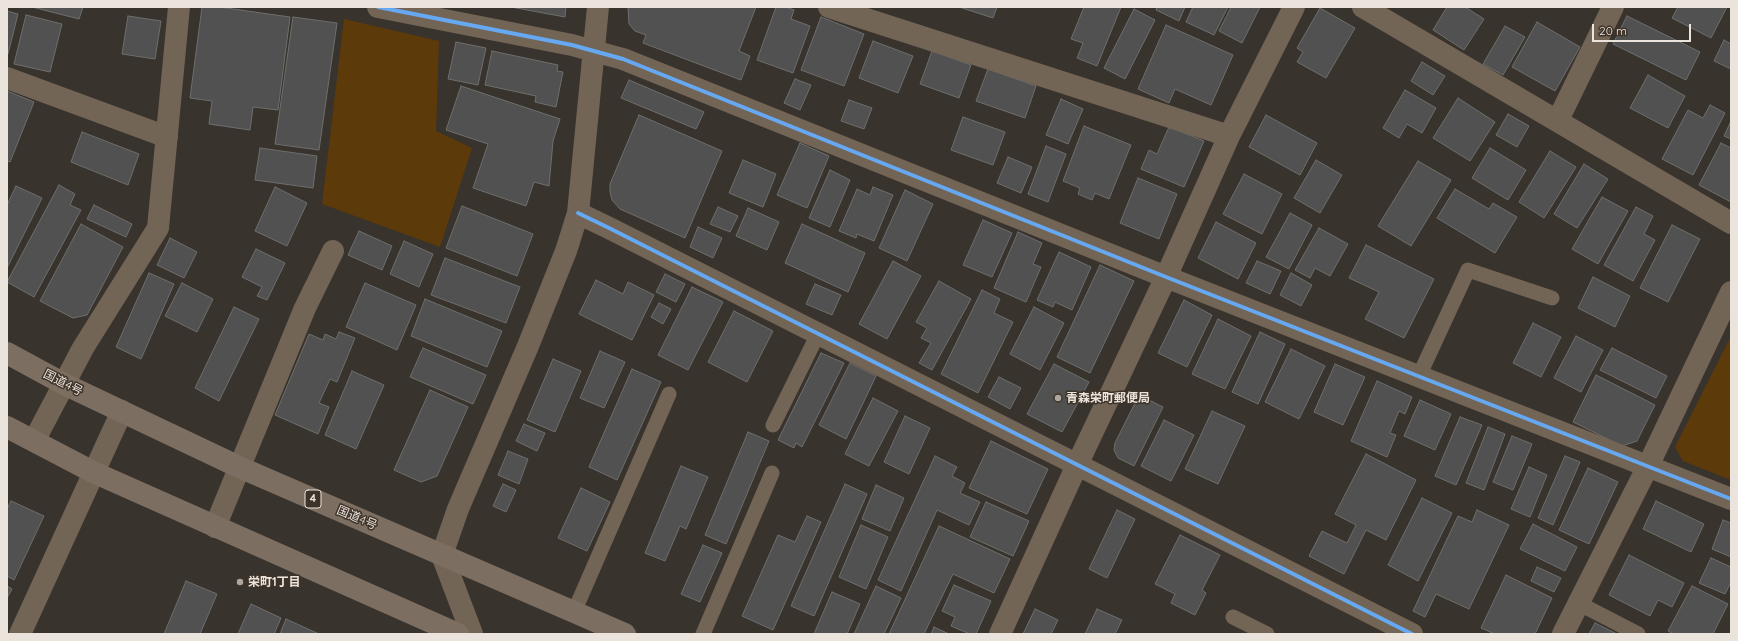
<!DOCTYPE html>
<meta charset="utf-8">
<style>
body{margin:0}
#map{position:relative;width:1738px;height:641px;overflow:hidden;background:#39332d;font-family:Quicksand,sans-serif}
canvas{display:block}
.frame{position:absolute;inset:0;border:8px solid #ebe4dd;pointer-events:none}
.scale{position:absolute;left:1592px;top:24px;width:99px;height:18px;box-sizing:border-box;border:2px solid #ebe4dd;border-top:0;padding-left:5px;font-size:12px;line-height:14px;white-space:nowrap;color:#ebe4dd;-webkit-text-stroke:3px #3e3328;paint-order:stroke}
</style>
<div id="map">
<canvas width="1738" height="641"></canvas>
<div class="frame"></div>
<div class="scale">20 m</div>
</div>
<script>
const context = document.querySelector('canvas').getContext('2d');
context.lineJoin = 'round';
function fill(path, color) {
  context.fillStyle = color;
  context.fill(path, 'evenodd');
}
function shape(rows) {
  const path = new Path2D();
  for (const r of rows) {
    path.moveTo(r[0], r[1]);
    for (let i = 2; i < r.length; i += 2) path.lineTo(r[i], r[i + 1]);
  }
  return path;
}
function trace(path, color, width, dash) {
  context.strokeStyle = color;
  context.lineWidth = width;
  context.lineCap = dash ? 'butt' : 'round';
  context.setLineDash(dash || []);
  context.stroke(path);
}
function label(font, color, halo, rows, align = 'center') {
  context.font = font + ' Quicksand,"Noto Sans JP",sans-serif';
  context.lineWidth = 3;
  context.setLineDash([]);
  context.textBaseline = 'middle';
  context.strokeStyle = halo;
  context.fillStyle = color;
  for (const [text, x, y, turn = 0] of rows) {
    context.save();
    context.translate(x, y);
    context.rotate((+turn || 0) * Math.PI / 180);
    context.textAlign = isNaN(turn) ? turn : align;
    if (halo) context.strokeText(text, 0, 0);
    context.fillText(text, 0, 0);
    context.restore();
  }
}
const green = shape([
 [344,19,439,41,436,131,472,148,440,247,322,204],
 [1731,336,1731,480,1683,461,1675,447]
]);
const building = shape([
 [32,7,83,7,79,19,32,7],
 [202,7,219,7,290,17,278,110,253,107,250,130,209,124,212,101,190,98,202,7],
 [511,7,566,7,565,17,511,7],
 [628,7,756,7,739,51,750,56,741,80,643,43,646,35,635,31,629,24,628,7],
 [776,7,786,7,794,10,791,19,810,26,793,73,757,60,776,7],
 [959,7,997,7,993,18,959,7],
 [1084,7,1121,7,1097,66,1077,58,1083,43,1071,39,1084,7],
 [1157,7,1185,7,1179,21,1156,10,1157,7],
 [1193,7,1228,7,1214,35,1186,22,1193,7],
 [1231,7,1260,7,1242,43,1219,31,1231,7],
 [1447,7,1465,7,1484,19,1464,50,1433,30,1447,7],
 [1678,7,1727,7,1711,38,1672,18,1678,7],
 [1320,8,1355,28,1326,78,1297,62,1303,52,1297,48,1320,8],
 [1134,9,1155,20,1125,79,1104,68,1134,9],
 [7,11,18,14,8,54,7,53,7,11],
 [26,15,62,24,50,72,14,64,26,15],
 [128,16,161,21,155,59,122,54,128,16],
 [1627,16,1700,52,1686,80,1613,44,1627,16],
 [293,17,337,23,319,150,275,144,293,17],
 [821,17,864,34,844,86,801,70,821,17],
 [1537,22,1580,47,1555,91,1512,67,1537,22],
 [1166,25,1233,55,1211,105,1175,89,1169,103,1138,89,1166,25],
 [1505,26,1525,37,1503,75,1483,64,1505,26],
 [1724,40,1731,44,1731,69,1714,61,1724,40],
 [873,41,913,56,898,93,859,78,873,41],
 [456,42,486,48,478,85,448,79,456,42],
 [492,51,558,65,557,71,563,72,556,107,535,102,536,96,485,85,492,51],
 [932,51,971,65,959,98,920,84,932,51],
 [1422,62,1445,76,1433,95,1411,81,1422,62],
 [988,69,1036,86,1025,118,976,101,988,69],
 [1648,75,1685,96,1668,128,1630,108,1648,75],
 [795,79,811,85,800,110,784,103,795,79],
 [629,80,704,112,696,129,621,98,629,80],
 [461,86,560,119,553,141,549,186,534,182,526,206,473,188,488,144,446,130,461,86],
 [1405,90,1436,108,1422,133,1407,124,1399,138,1383,128,1405,90],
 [7,91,34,102,10,162,7,161,7,91],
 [1458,98,1495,122,1470,161,1433,138,1458,98],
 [1061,99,1083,109,1068,144,1046,135,1061,99],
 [849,100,872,108,864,129,841,121,849,100],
 [1710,105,1725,113,1693,175,1662,159,1688,110,1703,118,1710,105],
 [1508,114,1529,126,1517,147,1496,135,1508,114],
 [639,115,722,151,685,238,620,209,612,200,610,192,610,184,639,115],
 [1266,115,1317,143,1300,175,1249,147,1266,115],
 [963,117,1005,132,993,165,951,150,963,117],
 [1731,121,1731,139,1724,136,1731,121],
 [1084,126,1131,145,1109,199,1095,193,1092,200,1078,194,1080,188,1063,181,1084,126],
 [1169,127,1204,141,1184,187,1141,169,1149,150,1157,154,1169,127],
 [82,132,139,154,128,185,71,162,82,132],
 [800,143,829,156,807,208,777,195,800,143],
 [1721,143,1731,148,1731,202,1699,185,1721,143],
 [1046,146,1066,154,1048,202,1028,194,1046,146],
 [260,148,317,156,313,188,255,180,260,148],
 [1490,148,1526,170,1508,200,1472,178,1490,148],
 [1550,151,1576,167,1544,218,1519,202,1550,151],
 [1008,157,1032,167,1021,193,997,183,1008,157],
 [743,160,776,174,763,207,729,193,743,160],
 [1316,160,1342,175,1320,213,1294,198,1316,160],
 [1418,161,1451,180,1411,246,1378,226,1418,161],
 [1584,164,1608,179,1577,228,1554,214,1584,164],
 [830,170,850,180,830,227,809,218,830,170],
 [1244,174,1282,194,1262,234,1223,214,1244,174],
 [1138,178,1177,194,1159,239,1120,223,1138,178],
 [59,185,75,194,70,205,81,210,34,297,7,282,59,185],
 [16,186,42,198,7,268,7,205,16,186],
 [275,187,307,203,287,246,255,231,275,187],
 [873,187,893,195,874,241,857,234,856,238,839,231,857,189,870,195,873,187],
 [1455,189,1489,209,1493,203,1517,217,1495,253,1437,218,1455,189],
 [905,190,933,204,907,261,879,248,905,190],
 [1602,197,1628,211,1598,264,1572,249,1602,197],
 [94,205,132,224,126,237,87,219,94,205],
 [462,206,533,234,517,276,446,248,462,206],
 [718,207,738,216,730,232,710,224,718,207],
 [1636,207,1653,216,1644,234,1655,240,1633,281,1604,265,1636,207],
 [748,208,779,222,767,250,736,236,748,208],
 [1290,213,1312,225,1289,269,1266,257,1290,213],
 [983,220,1012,233,992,277,963,265,983,220],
 [1216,222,1256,243,1238,279,1198,258,1216,222],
 [81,224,123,247,87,315,73,318,40,301,81,224],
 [802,224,865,253,848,292,785,263,802,224],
 [1672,225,1700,239,1668,302,1640,288,1672,225],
 [698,227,722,238,713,258,690,247,698,227],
 [1319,228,1348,244,1330,276,1315,268,1310,278,1295,270,1319,228],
 [359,231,392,246,382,270,348,255,359,231],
 [1018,232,1042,243,1033,264,1041,267,1026,302,994,288,1018,232],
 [170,238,197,252,184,278,157,265,170,238],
 [404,241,433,254,419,287,390,274,404,241],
 [1366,245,1434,279,1404,338,1365,319,1379,292,1349,278,1366,245],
 [256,249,285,263,267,300,257,296,262,287,242,277,256,249],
 [1059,252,1091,267,1072,310,1055,302,1053,307,1037,300,1059,252],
 [445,258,520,287,506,323,431,295,445,258],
 [893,261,921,276,887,339,859,324,893,261],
 [1257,261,1281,271,1270,294,1246,283,1257,261],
 [1100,265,1134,281,1090,373,1057,357,1100,265],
 [149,273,174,284,141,359,116,347,149,273],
 [1291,273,1312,285,1301,306,1280,295,1291,273],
 [665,274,685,284,676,302,656,292,665,274],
 [1593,277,1630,296,1615,327,1578,308,1593,277],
 [596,280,623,294,628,282,654,295,632,340,579,314,596,280],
 [939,281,971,299,932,370,919,363,931,343,921,338,927,328,916,322,939,281],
 [182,283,213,299,197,332,165,316,182,283],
 [365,283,416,305,397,350,346,327,365,283],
 [815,284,841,295,832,315,806,304,815,284],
 [692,287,723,302,688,370,658,355,692,287],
 [982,290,1000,299,994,313,1013,322,978,393,941,374,982,290],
 [425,299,502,331,487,367,411,336,425,299],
 [1184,300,1212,315,1187,367,1158,353,1184,300],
 [659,303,671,309,663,324,651,317,659,303],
 [234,307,259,319,219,401,195,388,234,307],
 [1034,307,1064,323,1040,370,1010,354,1034,307],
 [734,311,773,331,747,382,708,362,734,311],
 [1218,319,1251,336,1225,389,1192,374,1218,319],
 [1533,323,1561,337,1541,377,1513,363,1533,323],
 [339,332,355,338,337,382,330,379,319,403,329,407,318,434,275,415,309,334,323,340,325,334,336,339,339,332],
 [1260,332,1285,344,1258,404,1232,392,1260,332],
 [1576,336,1603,350,1581,392,1554,378,1576,336],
 [423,348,486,375,473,404,410,377,423,348],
 [1612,348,1667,376,1656,398,1600,370,1612,348],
 [1291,349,1325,366,1299,419,1265,402,1291,349],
 [600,351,625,362,604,408,580,398,600,351],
 [821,353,844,363,802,447,796,443,794,448,778,440,821,353],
 [553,359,581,371,555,432,527,420,553,359],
 [850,363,876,376,846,439,819,425,850,363],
 [1054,364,1089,382,1062,432,1027,414,1054,364],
 [1335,364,1365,377,1343,425,1314,412,1335,364],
 [632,369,661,382,617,480,589,467,632,369],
 [352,371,384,385,356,449,325,435,352,371],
 [1596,375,1655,405,1637,441,1622,446,1573,422,1596,375],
 [999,377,1021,388,1010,409,988,397,999,377],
 [1377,381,1412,397,1405,414,1399,411,1390,433,1396,435,1387,457,1351,441,1377,381],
 [430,390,468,407,437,476,421,482,394,470,430,390],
 [1139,395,1163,407,1134,466,1118,458,1114,450,1115,443,1139,395],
 [873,398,898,411,869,466,845,454,873,398],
 [1420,400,1451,414,1435,450,1404,436,1420,400],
 [1212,411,1245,426,1218,484,1185,469,1212,411],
 [905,416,930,428,909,474,884,462,905,416],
 [1460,417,1482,425,1456,485,1435,476,1460,417],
 [1164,420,1194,435,1171,481,1141,466,1164,420],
 [524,424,545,433,537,451,516,441,524,424],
 [1488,427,1505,434,1484,490,1466,483,1488,427],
 [748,432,769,441,726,544,705,535,748,432],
 [1512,436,1532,444,1513,490,1493,482,1512,436],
 [991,441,1048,469,1027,514,969,488,991,441],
 [508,451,528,459,519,484,498,475,508,451],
 [1366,454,1416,480,1386,540,1366,530,1344,574,1309,556,1322,531,1347,543,1356,525,1335,514,1366,454],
 [935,456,957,467,952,476,965,483,960,493,980,502,969,525,937,510,901,591,878,580,935,456],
 [1565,456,1580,462,1553,525,1538,518,1565,456],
 [681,466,708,477,686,529,680,526,665,561,645,553,681,466],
 [1529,467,1547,475,1530,517,1511,509,1529,467],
 [1588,468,1618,482,1589,544,1559,530,1588,468],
 [503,484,516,490,506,512,493,506,503,484],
 [845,484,867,494,814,616,791,606,845,484],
 [876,485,904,498,890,531,862,519,876,485],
 [581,488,610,502,587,551,558,538,581,488],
 [1422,498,1452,513,1418,581,1388,565,1422,498],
 [11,501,44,516,14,580,7,576,7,509,11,501],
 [1656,501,1704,524,1691,552,1643,529,1656,501],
 [986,502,1029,521,1013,556,970,537,986,502],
 [1117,510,1135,519,1107,578,1089,569,1117,510],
 [1477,510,1509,525,1469,609,1436,594,1425,617,1413,611,1458,516,1472,522,1477,510],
 [807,516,821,522,773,630,742,616,778,535,795,542,807,516],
 [1723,520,1731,523,1731,557,1712,549,1723,520],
 [1533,524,1577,547,1565,571,1520,549,1533,524],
 [861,525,888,537,866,589,839,577,861,525],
 [939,526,1010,559,994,593,953,574,924,634,889,634,939,526],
 [1180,535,1220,555,1202,590,1206,593,1195,615,1171,603,1175,594,1155,584,1180,535],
 [703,545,722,553,700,602,681,594,703,545],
 [1629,555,1684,583,1672,607,1658,600,1650,616,1609,595,1629,555],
 [1711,558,1731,567,1731,582,1725,594,1699,583,1711,558],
 [1537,567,1561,578,1554,592,1531,581,1537,567],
 [1506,575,1552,598,1535,634,1495,634,1481,628,1506,575],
 [186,581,217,594,200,634,164,634,186,581],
 [954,585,991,601,976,634,970,634,951,626,955,617,942,611,954,585],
 [7,586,12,589,7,598,7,586],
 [876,586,901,598,884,634,854,634,876,586],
 [1692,586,1728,604,1713,634,1674,634,1668,631,1692,586],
 [832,592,860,604,847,634,814,634,832,592],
 [251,604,281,618,274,634,238,634,251,604],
 [1035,609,1058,620,1051,634,1023,634,1035,609],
 [1097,609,1122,620,1115,634,1085,634,1097,609],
 [286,619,319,634,280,634,286,619],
 [1595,623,1617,634,1589,634,1595,623],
 [934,627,949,634,931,634,934,627]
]);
const service = shape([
 [1419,376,1468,270,1552,298],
 [773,425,818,334],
 [1578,603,1638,634],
 [574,612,669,394],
 [1233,617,1267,634],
 [703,634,772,473]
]);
const minor = shape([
 [378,7,572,45,623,59,1166,277,1731,499],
 [829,7,1229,136],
 [1363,7,1731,223],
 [7,78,167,137],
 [1558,120,1613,7],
 [578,213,609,228,1412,634],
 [34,441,83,348,158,228,179,7],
 [215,527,305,308,333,251],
 [20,634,122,411],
 [472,634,442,555,458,509,528,346,566,251,578,213,598,7],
 [1000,634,1077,465,1166,277,1229,136,1294,7],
 [1563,634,1648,466,1731,292]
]);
const trunk = shape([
 [7,353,64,384,239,467,625,634],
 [7,427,93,472,458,634]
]);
const cycleway = shape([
 [378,7,572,45,623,59,1166,277,1731,499],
 [578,213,609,228,1412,634]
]);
const markers = [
 [1058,398,4,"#ada69f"],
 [240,582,4,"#ada69f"]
];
const shields = [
 [313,499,16]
];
const shieldNames = [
 ["4",313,499]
];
const streetNames = [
 ["国道4号",63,383,27],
 ["国道4号",357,518,23]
];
const poiNames = [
 ["青森栄町郵便局",1066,398],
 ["栄町1丁目",248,582]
];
fill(green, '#5d3a0a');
fill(building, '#505150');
trace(building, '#6e6f6d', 1);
trace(service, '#736556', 15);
trace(minor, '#736556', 22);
trace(trunk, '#7c6e60', 22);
trace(cycleway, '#66a8f1', 4);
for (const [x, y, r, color] of markers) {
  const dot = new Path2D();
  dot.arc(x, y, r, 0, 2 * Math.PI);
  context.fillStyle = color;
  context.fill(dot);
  trace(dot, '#3e3328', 1.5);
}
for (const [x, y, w] of shields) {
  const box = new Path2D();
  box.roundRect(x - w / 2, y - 9, w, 18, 3);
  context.fillStyle = '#3e3328';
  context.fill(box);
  trace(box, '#ebe4dd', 1);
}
label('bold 11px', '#ebe4dd', null, shieldNames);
label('12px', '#ebe4dd', '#3e3328', streetNames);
label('bold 12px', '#ebe4dd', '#3e3328', poiNames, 'left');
</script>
